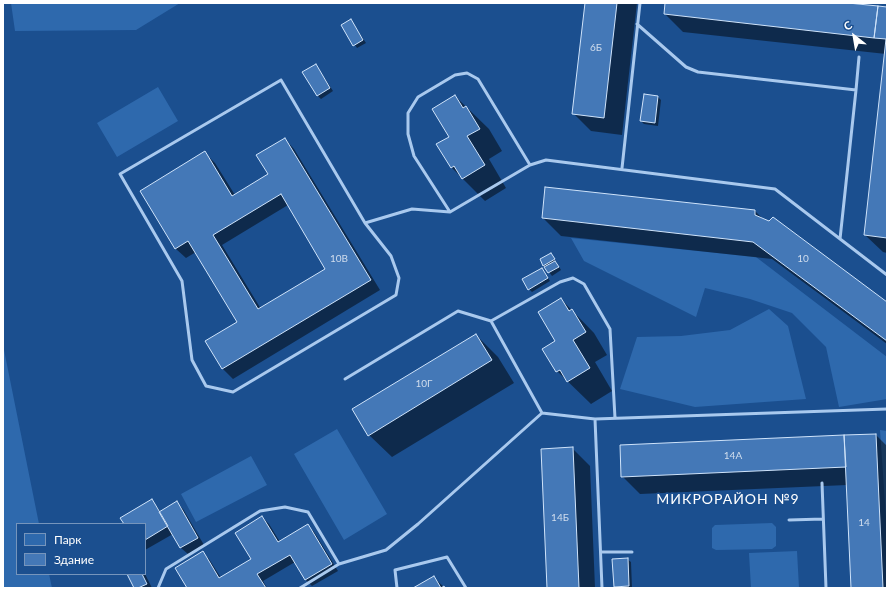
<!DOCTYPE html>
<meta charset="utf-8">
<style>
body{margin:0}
#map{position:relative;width:890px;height:591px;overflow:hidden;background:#1b4f8f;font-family:Lato,sans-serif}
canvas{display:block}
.frame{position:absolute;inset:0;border:4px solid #fff;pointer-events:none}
.legend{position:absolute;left:16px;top:523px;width:130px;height:52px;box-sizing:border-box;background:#1b4f8f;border:1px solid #7695bc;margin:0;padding:5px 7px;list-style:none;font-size:12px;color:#fff}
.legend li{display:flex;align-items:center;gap:8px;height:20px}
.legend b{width:20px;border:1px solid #7695bc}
.north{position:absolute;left:834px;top:16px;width:40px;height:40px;-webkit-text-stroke:3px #1b4f8f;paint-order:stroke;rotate:329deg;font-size:11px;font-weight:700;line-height:16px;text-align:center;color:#fff}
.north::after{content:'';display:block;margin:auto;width:14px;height:18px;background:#fff;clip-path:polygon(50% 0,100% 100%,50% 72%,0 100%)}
</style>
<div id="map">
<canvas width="890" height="591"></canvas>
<div class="frame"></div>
<ul class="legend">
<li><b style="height:11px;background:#2e69ad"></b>Парк</li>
<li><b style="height:11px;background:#4478b7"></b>Здание</li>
</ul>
<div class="north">С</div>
</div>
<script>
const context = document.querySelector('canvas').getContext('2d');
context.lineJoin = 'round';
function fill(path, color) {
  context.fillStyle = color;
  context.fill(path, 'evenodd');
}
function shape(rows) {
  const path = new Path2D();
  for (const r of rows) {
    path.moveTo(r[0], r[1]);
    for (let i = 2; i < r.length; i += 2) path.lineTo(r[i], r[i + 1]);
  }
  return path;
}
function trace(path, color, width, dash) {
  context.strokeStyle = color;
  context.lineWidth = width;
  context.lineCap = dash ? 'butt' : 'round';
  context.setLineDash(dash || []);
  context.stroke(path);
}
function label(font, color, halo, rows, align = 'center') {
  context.font = font + ' Lato,sans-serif';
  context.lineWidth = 3;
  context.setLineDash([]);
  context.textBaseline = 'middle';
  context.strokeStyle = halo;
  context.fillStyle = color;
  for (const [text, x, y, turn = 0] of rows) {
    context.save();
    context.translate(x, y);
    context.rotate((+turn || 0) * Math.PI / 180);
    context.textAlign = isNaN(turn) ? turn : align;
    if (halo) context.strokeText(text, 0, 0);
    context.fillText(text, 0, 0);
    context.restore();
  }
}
const green = shape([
 [11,3,180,3,136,30,15,31],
 [158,87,178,121,117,157,97,123],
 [571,238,756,257,887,357,887,399,839,407,826,347,792,313,750,299,705,288,696,317,584,261],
 [769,309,788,326,806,399,695,407,620,389,637,337,681,336,730,330],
 [3,345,39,524,17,524,17,574,49,574,52,588,3,588],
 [337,429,387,514,344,540,294,454],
 [880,430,887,431,887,533],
 [251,456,267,485,196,522,181,494],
 [772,523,776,527,776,546,772,549,716,550,712,548,712,528,715,525],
 [797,551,799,588,751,588,749,553]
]);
const shadow = shape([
 [586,3,637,3,622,135,591,131,574,114],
 [666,3,839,3,887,8,887,253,883,252,865,235,886,54,683,32,665,14],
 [351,21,366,43,357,48,342,26],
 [316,65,333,91,321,99,318,96],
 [645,95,658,97,661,100,658,126,644,124,641,121],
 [455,96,489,129,502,151,489,159,506,188,485,201,452,168,438,145,450,137],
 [285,139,294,149,380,290,233,379,223,369,207,342,239,322,196,252,186,258,176,249,141,191,205,153,215,163,235,195,269,174],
 [288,205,327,269,261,309,222,245],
 [755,211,763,219,887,303,887,344,772,259,561,236,543,218],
 [551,254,561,270,552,276,544,265],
 [542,269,550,281,532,292,529,289],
 [561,299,594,333,607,355,595,362,612,391,591,404,557,371,557,341],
 [476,335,498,357,514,383,392,457,369,435],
 [876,435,887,446,887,588,852,588,847,485,640,494,622,476],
 [572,448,590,466,595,588,548,588],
 [152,500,161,512,177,503,183,509,204,545,188,554,181,548,173,534,145,550,145,524,125,524],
 [262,517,269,524,280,542,308,526,314,532,338,571,312,586,306,580,295,562,263,581,267,588,189,588,203,553,209,559,221,578,252,559],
 [627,559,631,562,632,588,616,588,615,587],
 [128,574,145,574,152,588,135,588],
 [433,577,445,588,415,588]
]);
const building = shape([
 [585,3,617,3,604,118,572,114,585,3],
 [665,3,848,3,878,6,874,38,664,14,665,3],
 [878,6,887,7,887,238,864,235,886,39,874,38,878,6],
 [351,19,363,40,353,46,341,25,351,19],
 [316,64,330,88,317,96,302,72,316,64],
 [644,94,658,96,655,123,640,121,644,94],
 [455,95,463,108,466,106,480,129,467,136,485,165,462,179,454,166,451,168,436,144,449,137,432,109,455,95],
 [285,138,371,280,222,369,205,341,237,322,188,241,175,249,140,191,205,151,232,196,268,174,256,155,285,138],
 [281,194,325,269,258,309,213,235,281,194],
 [545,187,755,210,755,215,769,221,773,217,887,302,887,341,753,242,542,218,545,187],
 [551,253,555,259,543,266,540,259,551,253],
 [555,261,559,267,548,273,544,267,555,261],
 [542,268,548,278,528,290,522,279,542,268],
 [561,298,569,311,572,309,586,332,573,340,590,368,567,382,560,370,556,372,542,349,555,341,538,312,561,298],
 [476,334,492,360,368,436,352,409,476,334],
 [876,434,883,588,851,588,844,435,876,434],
 [844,435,846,467,621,477,620,445,844,435],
 [573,447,579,588,547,588,541,449,573,447],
 [152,499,168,526,145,540,145,524,124,524,120,518,152,499],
 [177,501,198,538,180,548,159,512,177,501],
 [262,516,278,542,308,524,332,564,305,580,290,555,257,574,266,588,187,588,175,568,203,551,219,578,251,559,235,533,262,516],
 [628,558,629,586,614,587,612,559,628,558],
 [127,574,142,574,147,584,138,588,134,588,127,574],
 [434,576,441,588,444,586,445,588,413,588,434,576]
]);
const service = shape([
 [637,24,686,67,698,72,856,90,840,239],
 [281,80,365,223,391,256,399,278,396,295,233,392,206,386,192,360,182,281,120,174,281,80],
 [856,90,859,57],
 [622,168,640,3],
 [450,212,414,156,408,134,408,113,418,97,455,75,467,73,478,79,530,165],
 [365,223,412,209,450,212,530,165,546,160,775,189,887,275],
 [491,321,542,413,595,419,887,409],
 [345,379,458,311,491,321,560,282,573,278,584,284,610,329,615,418],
 [595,419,602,588],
 [822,483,826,588],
 [789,520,823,519],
 [601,552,632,552],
 [158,588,166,569,260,511,285,507,308,512,339,564],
 [300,588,339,564,386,550,418,524,542,413],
 [397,588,395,570,447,557,466,588]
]);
const numberNames = [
 ["6Б",596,48],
 ["10В",339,259],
 ["10",803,259],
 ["10Г",424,384],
 ["14А",733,456],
 ["14Б",560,518],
 ["14",864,523]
];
const quarterNames = [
 ["МИКРОРАЙОН №9",728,499]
];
fill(green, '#2e69ad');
fill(shadow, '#0007');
fill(building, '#4478b7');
trace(building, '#cfe3fa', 1);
trace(service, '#a9c9ee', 3);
label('10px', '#d0dded', null, numberNames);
context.letterSpacing = '1px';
label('14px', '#fff', '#1b4f8f', quarterNames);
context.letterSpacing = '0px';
</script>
